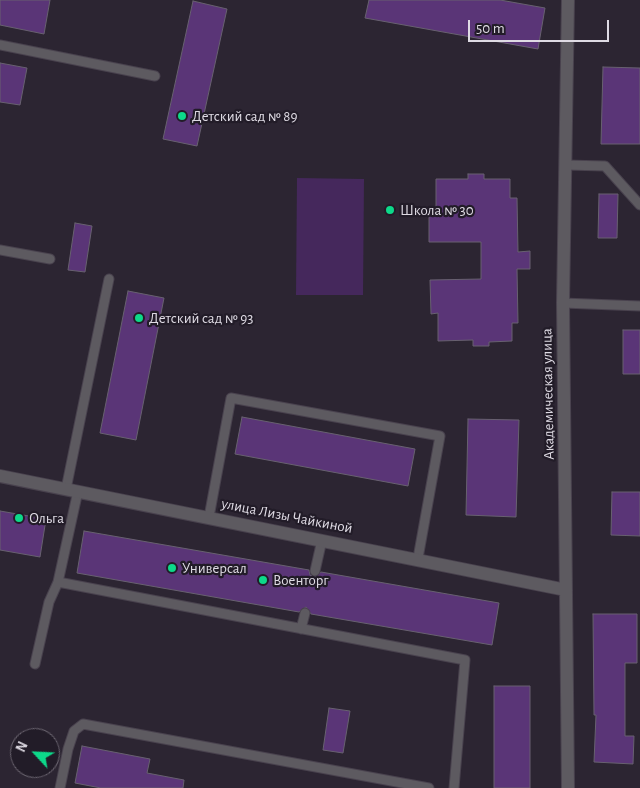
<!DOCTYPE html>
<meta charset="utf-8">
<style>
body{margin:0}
#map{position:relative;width:640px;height:788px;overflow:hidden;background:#2c2532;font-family:"Alegreya Sans",sans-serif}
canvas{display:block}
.north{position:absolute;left:10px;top:728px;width:50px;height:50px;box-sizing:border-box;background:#221c28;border:1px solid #6e6873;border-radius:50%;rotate:295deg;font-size:14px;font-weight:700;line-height:20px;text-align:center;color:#dfdbe4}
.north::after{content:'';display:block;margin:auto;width:18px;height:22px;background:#0dd98a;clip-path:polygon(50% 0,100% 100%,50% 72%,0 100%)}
.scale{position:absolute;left:468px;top:20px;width:141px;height:22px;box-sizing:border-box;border:2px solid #dfdbe4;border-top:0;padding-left:6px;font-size:15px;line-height:18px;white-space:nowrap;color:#dfdbe4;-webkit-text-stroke:4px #221c28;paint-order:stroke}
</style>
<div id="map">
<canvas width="640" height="788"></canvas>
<div class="north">N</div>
<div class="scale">50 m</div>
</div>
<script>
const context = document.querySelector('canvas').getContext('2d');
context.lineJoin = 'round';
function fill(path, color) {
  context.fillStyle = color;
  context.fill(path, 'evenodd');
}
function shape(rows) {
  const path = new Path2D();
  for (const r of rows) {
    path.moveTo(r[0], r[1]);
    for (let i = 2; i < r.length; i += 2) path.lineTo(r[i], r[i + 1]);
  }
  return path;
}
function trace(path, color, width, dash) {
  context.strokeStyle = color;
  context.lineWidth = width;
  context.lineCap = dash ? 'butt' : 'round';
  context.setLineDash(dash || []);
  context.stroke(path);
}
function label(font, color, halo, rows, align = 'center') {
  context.font = font + ' "Alegreya Sans",sans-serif';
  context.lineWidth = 4.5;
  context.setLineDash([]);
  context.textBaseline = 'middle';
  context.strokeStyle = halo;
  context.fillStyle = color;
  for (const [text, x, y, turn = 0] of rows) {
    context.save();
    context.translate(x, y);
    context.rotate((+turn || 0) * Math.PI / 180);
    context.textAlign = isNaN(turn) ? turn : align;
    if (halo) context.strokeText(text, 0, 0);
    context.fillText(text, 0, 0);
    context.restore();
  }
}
const green = shape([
 [297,178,364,179,363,295,296,295]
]);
const building = shape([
 [0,0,50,0,44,34,0,25,0,0],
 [369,0,500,0,545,8,538,49,365,18,369,0],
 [193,1,227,9,197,146,163,139,193,1],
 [0,63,27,68,20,105,0,102,0,63],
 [603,67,640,68,640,144,601,144,603,67],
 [468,174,484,174,484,179,510,179,510,198,517,198,518,252,530,251,530,269,517,269,518,323,512,323,512,341,489,342,489,346,473,346,473,340,438,341,438,313,431,314,430,280,481,279,481,242,429,242,429,209,436,209,436,179,468,179,468,174],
 [599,194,618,194,617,238,598,238,599,194],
 [75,223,92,226,85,272,68,270,75,223],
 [128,291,164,298,136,440,100,433,128,291],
 [623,330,640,330,640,374,623,374,623,330],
 [242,417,415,449,408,486,235,454,242,417],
 [468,419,519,420,516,517,466,515,468,419],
 [612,492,640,492,640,536,611,535,612,492],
 [0,511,46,519,40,557,0,550,0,511],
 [84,531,309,570,310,575,314,577,321,572,499,603,492,645,311,614,306,607,299,612,77,573,84,531],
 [593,614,637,614,637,663,625,663,625,736,634,736,633,764,594,762,596,715,594,715,593,614],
 [494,686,530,686,530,788,494,788,494,686],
 [329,708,350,711,343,753,323,750,329,708],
 [82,746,150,759,147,773,184,780,183,788,101,788,75,783,82,746]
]);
const lane = shape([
 [0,45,155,76],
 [566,165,605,166,640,205],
 [0,250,50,259],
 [563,303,640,306],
 [66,489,109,279],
 [78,491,58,582,465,660,454,788],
 [209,517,231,398,440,436,418,558],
 [315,571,322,540],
 [301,629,305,613],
 [35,664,49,602,58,582],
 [60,788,68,749,74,731,83,724,429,788]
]);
const street = shape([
 [0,476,566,590],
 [568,788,563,303,568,0]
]);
const markers = [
 [182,116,5,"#0dd98a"],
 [390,210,5,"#0dd98a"],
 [139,318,5,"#0dd98a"],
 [19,518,5,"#0dd98a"],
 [172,568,5,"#0dd98a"],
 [263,580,5,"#0dd98a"]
];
const poiNames = [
 ["Детский сад № 89",192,116],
 ["Школа № 30",400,210],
 ["Детский сад № 93",149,318],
 ["Ольга",29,518],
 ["Универсал",182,568],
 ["Военторг",273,580]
];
const streetNames = [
 ["Академическая улица",548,394,-91],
 ["улица Лизы Чайкиной",287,516,11]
];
fill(green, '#45285c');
fill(building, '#5a3577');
trace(building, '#686170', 1);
trace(lane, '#49424e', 11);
trace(street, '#49424e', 14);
trace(lane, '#5d5a60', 9);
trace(street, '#5d5a60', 12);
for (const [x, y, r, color] of markers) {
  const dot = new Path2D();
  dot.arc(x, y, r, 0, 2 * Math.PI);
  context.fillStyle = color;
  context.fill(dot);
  trace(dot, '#221c28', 2);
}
label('15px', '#dfdbe4', '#221c28', poiNames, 'left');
label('15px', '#dfdbe4', '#221c28', streetNames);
</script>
